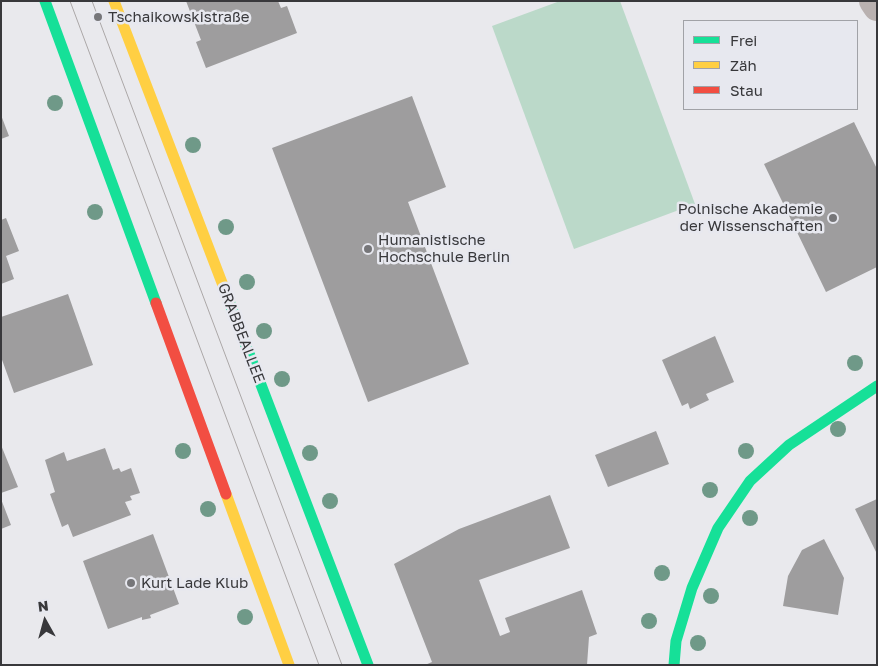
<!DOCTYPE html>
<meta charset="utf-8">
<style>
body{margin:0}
#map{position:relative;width:878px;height:666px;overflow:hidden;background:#e9e9ed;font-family:"Golos Text",sans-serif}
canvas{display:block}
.frame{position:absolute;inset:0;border:2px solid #38383b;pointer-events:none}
.legend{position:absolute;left:683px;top:20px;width:175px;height:90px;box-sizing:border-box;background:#e7e8ef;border:1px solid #a1a2a7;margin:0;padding:6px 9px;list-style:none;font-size:15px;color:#38383b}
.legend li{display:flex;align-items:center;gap:10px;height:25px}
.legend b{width:25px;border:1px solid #a1a2a7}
.north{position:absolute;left:20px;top:596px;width:50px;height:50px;-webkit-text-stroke:4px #e7e8ef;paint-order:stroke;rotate:353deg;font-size:14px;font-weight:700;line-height:20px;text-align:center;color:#38383b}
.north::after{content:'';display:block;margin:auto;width:18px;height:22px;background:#38383b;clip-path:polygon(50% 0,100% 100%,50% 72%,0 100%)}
</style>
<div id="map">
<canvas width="878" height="666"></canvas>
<div class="frame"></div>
<ul class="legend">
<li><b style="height:6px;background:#16e098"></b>Frei</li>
<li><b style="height:6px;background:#ffcf43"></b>Zäh</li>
<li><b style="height:6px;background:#f24e42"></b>Stau</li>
</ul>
<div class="north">N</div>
</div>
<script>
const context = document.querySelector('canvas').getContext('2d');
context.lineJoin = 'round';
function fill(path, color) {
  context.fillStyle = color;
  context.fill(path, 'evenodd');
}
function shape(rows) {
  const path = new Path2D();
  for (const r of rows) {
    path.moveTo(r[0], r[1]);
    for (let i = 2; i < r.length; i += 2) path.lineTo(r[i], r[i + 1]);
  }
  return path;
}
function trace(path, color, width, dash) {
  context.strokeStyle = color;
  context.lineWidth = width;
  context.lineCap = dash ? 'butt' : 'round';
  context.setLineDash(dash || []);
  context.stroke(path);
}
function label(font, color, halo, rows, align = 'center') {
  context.font = font + ' "Golos Text",sans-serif';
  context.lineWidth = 5;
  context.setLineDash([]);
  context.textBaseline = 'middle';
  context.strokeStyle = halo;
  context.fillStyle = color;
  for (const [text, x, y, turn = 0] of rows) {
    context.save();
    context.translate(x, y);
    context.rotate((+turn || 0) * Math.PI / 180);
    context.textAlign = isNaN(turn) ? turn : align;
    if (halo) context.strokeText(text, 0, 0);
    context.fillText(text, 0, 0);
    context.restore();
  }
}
const green = shape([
 [560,1,620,1,695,204,574,249,492,26]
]);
const building = shape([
 [186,1,278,1,281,8,287,6,297,33,206,68,196,42,201,40],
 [412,96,446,187,408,202,469,364,368,402,272,148],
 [1,115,9,136,1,139],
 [854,122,877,169,877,267,826,292,764,164],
 [6,218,19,251,6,256,14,279,1,284,1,220],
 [68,294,93,365,14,393,1,357,1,317],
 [715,336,734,382,706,394,709,400,690,409,688,403,682,406,662,360],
 [656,431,669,464,608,487,595,455],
 [1,445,18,487,1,493],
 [105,448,113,470,119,468,121,472,131,468,140,493,130,496,132,500,125,502,131,515,73,537,68,524,62,527,50,494,55,492,45,460,64,452,67,461],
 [550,495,570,548,479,580,500,636,510,632,505,618,582,590,597,634,589,637,587,665,425,665,432,662,394,564,459,529],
 [1,499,11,525,1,529],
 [877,499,877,554,855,509],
 [153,534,179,604,150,615,151,618,142,620,142,617,108,629,83,561],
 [824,539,844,578,838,615,783,606,788,576,802,550]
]);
const street = shape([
 [873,1,877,7]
]);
const fast = shape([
 [45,1,156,303],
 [229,301,368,665],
 [674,665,676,641,692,588,718,528,750,481,789,445,877,386]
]);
const slow = shape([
 [114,1,229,301],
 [226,494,289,665]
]);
const jam = shape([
 [156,303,226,494]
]);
const tram = shape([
 [70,1,319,665],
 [92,1,342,665]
]);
const trees = [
 [55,103],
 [193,145],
 [95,212],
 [226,227],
 [247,282],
 [264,331],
 [855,363],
 [282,379],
 [838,429],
 [183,451],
 [746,451],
 [310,453],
 [710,490],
 [330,501],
 [208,509],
 [750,518],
 [662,573],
 [711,596],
 [245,617],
 [649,621],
 [698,643]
];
const markers = [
 [98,17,5,"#767679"],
 [833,218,5,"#767679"],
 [368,249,5,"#767679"],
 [131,583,5,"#767679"]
];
const poiNames = [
 ["Tschaikowskistraße",108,17],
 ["Polnische Akademie",823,209,"right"],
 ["der Wissenschaften",823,226,"right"],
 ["Humanistische",378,240],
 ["Hochschule Berlin",378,257],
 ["Kurt Lade Klub",141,583]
];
const streetNames = [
 ["GRABBEALLEE",241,333,69]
];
fill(green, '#bbd9c9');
fill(building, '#9e9d9e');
trace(street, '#b9b1b0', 28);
trace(fast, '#16e098', 11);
trace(slow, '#ffcf43', 11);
trace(jam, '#f24e42', 11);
trace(tram, '#aba7a7', 1);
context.fillStyle = '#6f9988';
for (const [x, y] of trees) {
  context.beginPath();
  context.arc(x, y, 8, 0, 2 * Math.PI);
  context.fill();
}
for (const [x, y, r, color] of markers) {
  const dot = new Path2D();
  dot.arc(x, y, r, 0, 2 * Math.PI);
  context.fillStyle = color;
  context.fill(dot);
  trace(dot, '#e7e8ef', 2);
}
label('15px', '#38383b', '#e7e8ef', poiNames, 'left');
label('15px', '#38383b', '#e7e8ef', streetNames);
</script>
